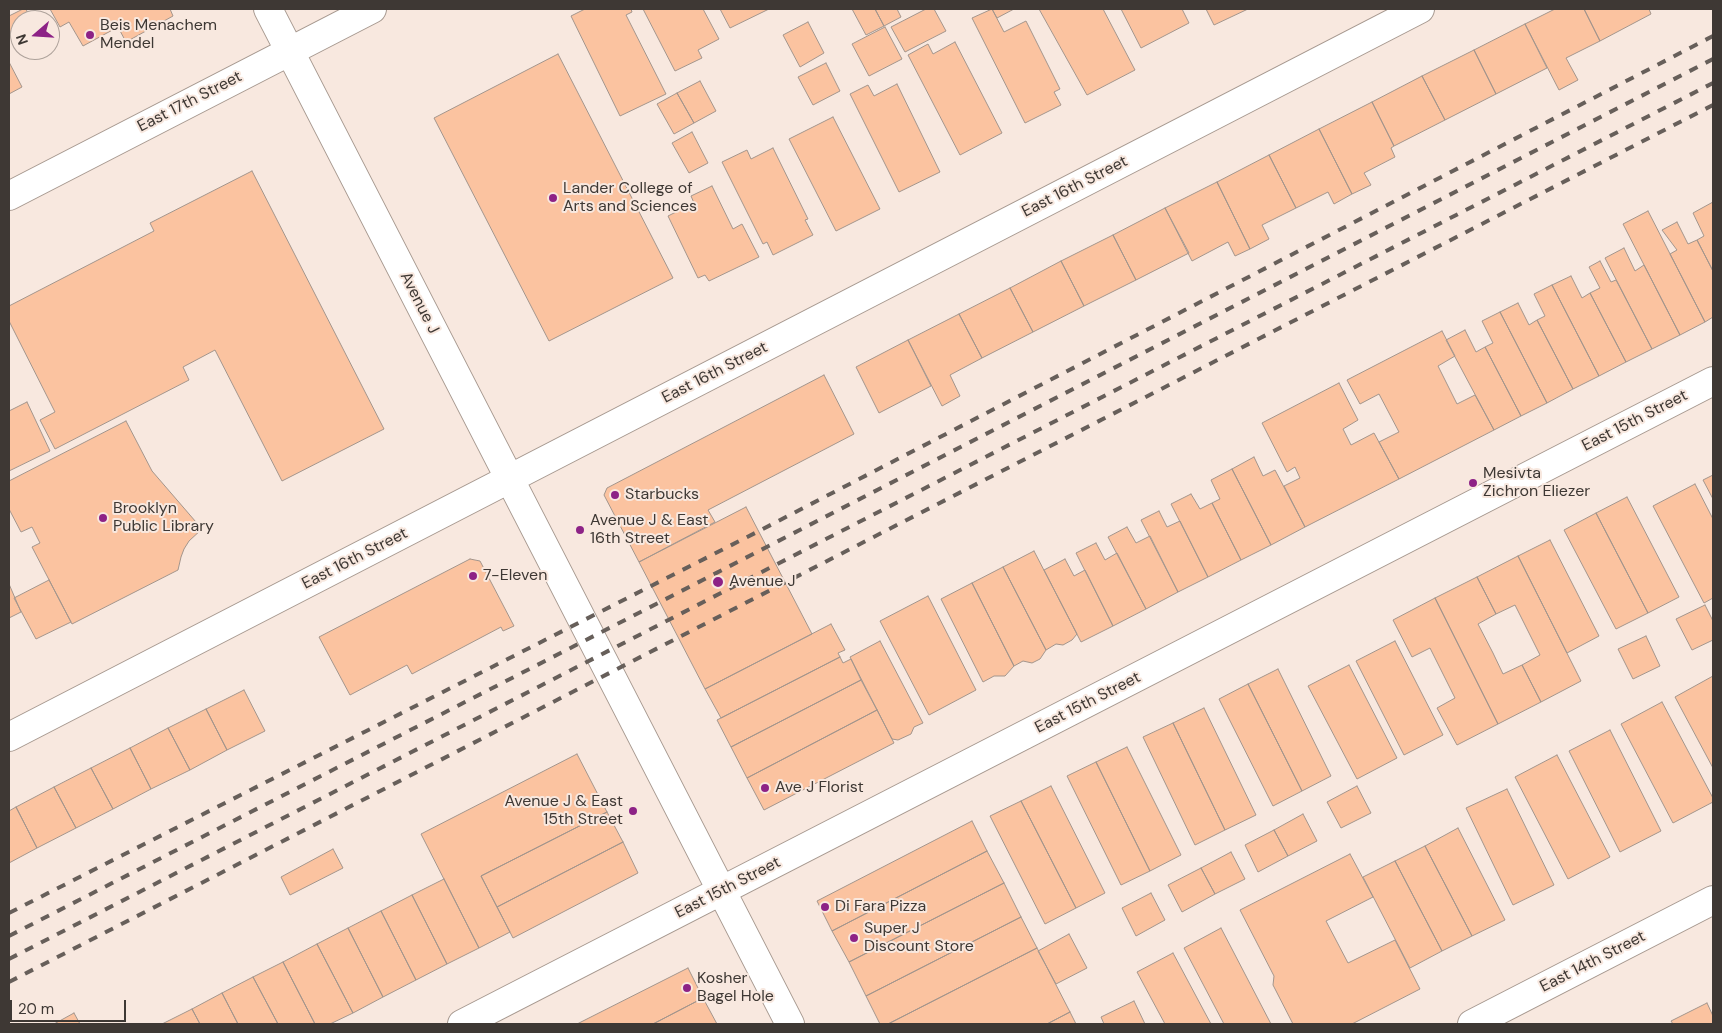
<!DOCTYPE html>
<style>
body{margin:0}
#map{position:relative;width:1722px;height:1033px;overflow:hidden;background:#f8e8df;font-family:"DM Sans",sans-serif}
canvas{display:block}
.frame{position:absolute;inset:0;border:10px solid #3e3834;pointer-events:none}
.north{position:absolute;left:10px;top:10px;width:50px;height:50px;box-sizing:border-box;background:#f8e8df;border:1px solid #aea29b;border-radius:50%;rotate:251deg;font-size:14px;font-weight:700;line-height:20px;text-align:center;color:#3e3834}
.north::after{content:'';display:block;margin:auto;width:18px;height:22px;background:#8d2286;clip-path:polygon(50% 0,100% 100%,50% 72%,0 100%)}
.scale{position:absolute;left:10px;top:1000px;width:116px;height:22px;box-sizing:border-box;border:2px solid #3e3834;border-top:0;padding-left:6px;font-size:15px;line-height:18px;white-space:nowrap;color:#3e3834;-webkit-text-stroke:4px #f8e8df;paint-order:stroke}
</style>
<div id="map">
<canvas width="1722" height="1033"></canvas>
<div class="frame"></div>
<div class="north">N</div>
<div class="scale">20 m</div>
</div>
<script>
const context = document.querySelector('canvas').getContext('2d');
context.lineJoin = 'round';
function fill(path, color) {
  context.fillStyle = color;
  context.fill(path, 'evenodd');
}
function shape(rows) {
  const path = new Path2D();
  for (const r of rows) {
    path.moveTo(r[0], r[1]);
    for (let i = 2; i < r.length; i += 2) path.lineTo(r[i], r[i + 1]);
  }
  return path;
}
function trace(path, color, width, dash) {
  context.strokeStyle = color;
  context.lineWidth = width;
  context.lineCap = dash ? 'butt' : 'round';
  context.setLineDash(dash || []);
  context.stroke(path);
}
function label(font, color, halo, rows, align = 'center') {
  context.font = font + ' "DM Sans",sans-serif';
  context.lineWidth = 4;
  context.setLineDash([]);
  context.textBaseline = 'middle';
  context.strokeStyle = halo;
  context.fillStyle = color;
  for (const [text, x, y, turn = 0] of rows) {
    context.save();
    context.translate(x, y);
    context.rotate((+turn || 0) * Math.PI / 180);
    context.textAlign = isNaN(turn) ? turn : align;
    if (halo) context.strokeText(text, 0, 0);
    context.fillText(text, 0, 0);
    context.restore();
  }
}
const building = shape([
 [23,9,26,9,31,20,20,20,20,50,33,50,22,55,9,29,9,16,23,9],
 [50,9,170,9,173,16,126,42,118,27,83,46,69,22,60,27,50,9],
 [585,9,631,9,632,12,626,15,666,94,620,116,571,16,585,9],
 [643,9,703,9,719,39,698,50,702,58,675,71,643,9],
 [720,9,769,9,730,28,720,9],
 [852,9,875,9,884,26,866,35,852,9],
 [875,9,897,9,901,17,884,26,875,9],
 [926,9,934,9,946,31,905,52,891,27,926,9],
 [992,9,1004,32,1026,21,1060,89,1054,92,1061,105,1025,123,972,18,992,9],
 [992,9,1014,9,997,18,992,9],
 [1039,9,1103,9,1135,70,1087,95,1039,9],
 [1121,9,1182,9,1189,23,1141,48,1121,9],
 [1206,9,1248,9,1214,25,1206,9],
 [1555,9,1584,9,1600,41,1566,58,1578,80,1559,90,1525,24,1555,9],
 [1584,9,1649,9,1651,14,1600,41,1584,9],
 [808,22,824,53,800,67,783,35,808,22],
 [1525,24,1547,68,1496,94,1474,50,1525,24],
 [885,27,902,59,869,76,852,44,885,27],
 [955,42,1002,133,960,155,908,55,928,44,933,54,955,42],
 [1474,50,1496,94,1445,120,1422,76,1474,50],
 [558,54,673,278,549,341,434,118,558,54],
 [9,62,22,87,9,94,9,62],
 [826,63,840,91,813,105,798,77,826,63],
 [1422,76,1445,120,1394,146,1372,102,1422,76],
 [700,81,716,111,694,123,677,93,700,81],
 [897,84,940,172,899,192,850,94,868,85,874,96,897,84],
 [677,93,694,123,674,134,657,104,677,93],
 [1372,102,1394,146,1391,148,1395,157,1364,173,1371,185,1352,194,1319,129,1372,102],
 [833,117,880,209,836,231,789,139,833,117],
 [1319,129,1352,194,1334,204,1328,192,1296,208,1269,155,1319,129],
 [692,132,708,163,689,173,672,143,692,132],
 [773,148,808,219,805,220,813,235,773,255,767,242,763,244,722,162,747,150,751,159,773,148],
 [1269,155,1296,208,1262,225,1269,239,1250,249,1217,182,1269,155],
 [252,171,384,429,282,481,215,350,183,367,189,380,55,449,40,420,55,412,9,321,9,306,154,231,150,223,252,171],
 [1217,182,1250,249,1235,256,1228,242,1192,261,1165,208,1217,182],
 [712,186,733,229,742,224,759,257,709,281,705,275,698,278,668,216,694,203,691,196,712,186],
 [1713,202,1713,271,1697,240,1704,236,1693,213,1713,202],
 [1165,208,1189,253,1136,280,1113,235,1165,208],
 [1648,211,1705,322,1680,335,1623,224,1648,211],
 [1677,222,1688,244,1697,240,1713,271,1713,317,1705,322,1670,254,1677,250,1662,230,1677,222],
 [1113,235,1136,280,1084,306,1061,261,1113,235],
 [1624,248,1635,271,1644,265,1680,335,1652,349,1605,258,1624,248],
 [1061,261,1084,306,1033,332,1010,288,1061,261],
 [1600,261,1611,282,1616,280,1652,349,1626,362,1590,293,1600,288,1589,267,1600,261],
 [1571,276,1582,298,1590,293,1626,362,1599,376,1552,285,1571,276],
 [1552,285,1599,376,1573,389,1537,320,1545,316,1534,294,1552,285],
 [1010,288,1033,332,982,358,959,314,1010,288],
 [1518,303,1529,325,1537,320,1573,389,1547,403,1500,312,1518,303],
 [1500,312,1547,403,1521,416,1485,347,1493,343,1482,321,1500,312],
 [959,314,982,358,950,375,960,396,942,406,908,340,959,314],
 [1465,330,1476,352,1485,347,1521,416,1494,430,1446,340,1465,330],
 [1442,331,1455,356,1438,366,1457,404,1475,395,1494,430,1399,479,1379,442,1399,432,1379,394,1360,404,1347,380,1442,331],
 [908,340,931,386,879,413,856,367,908,340],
 [824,375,854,434,708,510,715,522,639,562,604,495,607,488,824,375],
 [1339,383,1358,420,1343,429,1351,445,1374,433,1399,479,1305,527,1284,486,1300,478,1295,467,1287,472,1262,423,1339,383],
 [27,402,50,451,9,471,9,411,27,402],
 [126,421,152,471,202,529,189,541,184,549,181,557,178,570,72,624,32,547,40,543,32,527,21,532,9,509,9,481,126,421],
 [1254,457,1263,476,1275,470,1305,527,1271,545,1232,469,1254,457],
 [1232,469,1271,545,1241,560,1212,503,1220,499,1211,480,1232,469],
 [1713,475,1713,499,1703,480,1713,475],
 [1695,484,1713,519,1713,598,1704,603,1653,506,1695,484],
 [1191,494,1200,509,1212,503,1241,560,1208,577,1171,504,1191,494],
 [1627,497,1679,597,1648,613,1596,513,1627,497],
 [746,507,812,634,705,689,639,562,746,507],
 [1159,511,1167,527,1180,521,1208,577,1178,592,1141,520,1159,511],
 [1596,513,1648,613,1616,629,1564,530,1596,513],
 [1127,527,1136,543,1150,536,1178,592,1146,609,1108,537,1127,527],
 [1550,540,1599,636,1567,653,1518,556,1550,540],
 [1096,543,1105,560,1117,553,1146,609,1113,626,1076,553,1096,543],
 [1034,551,1077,634,1072,640,1063,645,1056,644,1046,650,1003,567,1034,551],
 [1518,556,1581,681,1541,702,1522,665,1540,655,1515,605,1496,614,1477,577,1518,556],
 [470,559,480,561,514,626,503,631,501,627,412,674,407,665,350,695,319,637,470,559],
 [1065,559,1074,576,1085,570,1113,626,1081,642,1044,570,1065,559],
 [1003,567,1046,650,1040,659,1032,663,1023,661,1014,666,972,583,1003,567],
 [1477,577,1496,614,1478,624,1493,653,1503,674,1522,665,1541,702,1498,724,1435,598,1477,577],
 [49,580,71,622,36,639,14,598,49,580],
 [972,583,1014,666,1005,676,994,676,983,682,941,599,972,583],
 [9,584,21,612,9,618,9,584],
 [928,596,976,690,929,715,880,621,928,596],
 [1435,598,1498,724,1457,745,1437,708,1455,698,1430,648,1412,657,1393,620,1435,598],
 [1705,605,1713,621,1713,640,1692,650,1676,619,1705,605],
 [831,624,845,650,838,653,840,657,721,718,705,689,831,624],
 [1646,636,1660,666,1633,679,1618,649,1646,636],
 [880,641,923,723,914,727,911,734,898,740,892,739,850,657,880,641],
 [1395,641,1443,735,1404,755,1356,661,1395,641],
 [840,657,843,663,851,659,861,680,731,747,717,720,840,657],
 [1349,665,1397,758,1357,779,1308,686,1349,665],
 [1278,669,1331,776,1302,791,1248,684,1278,669],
 [1713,676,1713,768,1675,697,1713,676],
 [861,680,877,710,747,778,731,747,861,680],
 [1248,684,1302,791,1273,806,1219,699,1248,684],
 [244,690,265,731,227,750,206,709,244,690],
 [1662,702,1713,798,1713,802,1673,823,1621,724,1662,702],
 [1204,708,1256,815,1225,830,1173,723,1204,708],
 [206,709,227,750,190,770,168,728,206,709],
 [877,710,894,743,764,810,747,778,877,710],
 [1173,723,1225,830,1195,845,1143,737,1173,723],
 [168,728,190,770,151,789,130,748,168,728],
 [1610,730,1661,831,1620,852,1569,751,1610,730],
 [1127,747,1181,855,1150,871,1096,762,1127,747],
 [130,748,151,789,113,809,91,768,130,748],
 [577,754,607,812,481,876,510,932,479,948,421,834,577,754],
 [1557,755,1610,857,1568,879,1515,777,1557,755],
 [1096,762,1150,871,1121,885,1067,776,1096,762],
 [91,768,113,809,76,828,54,787,91,768],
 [1051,786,1105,893,1076,908,1021,801,1051,786],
 [1357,786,1371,813,1341,828,1327,802,1357,786],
 [54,787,76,828,37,848,16,807,54,787],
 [1507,789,1554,885,1513,905,1466,808,1507,789],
 [1021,801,1076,908,1045,924,990,816,1021,801],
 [16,807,37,848,9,863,9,811,16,807],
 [607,812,623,842,497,907,481,876,607,812],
 [1303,814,1317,841,1288,856,1274,830,1303,814],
 [972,821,987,851,832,931,817,901,972,821],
 [1458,828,1505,920,1472,936,1425,846,1458,828],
 [1274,830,1288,856,1258,872,1245,845,1274,830],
 [623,842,638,873,513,938,497,907,623,842],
 [1425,846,1472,936,1442,951,1395,861,1425,846],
 [333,849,343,868,290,895,281,877,333,849],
 [987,851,1004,883,849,962,832,931,987,851],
 [1231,852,1245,879,1215,894,1201,868,1231,852],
 [1350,854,1373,897,1326,921,1348,963,1395,940,1420,989,1352,1024,1293,1024,1273,985,1274,976,1240,910,1350,854],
 [1395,861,1442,951,1410,968,1363,877,1395,861],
 [1201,868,1215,894,1182,912,1168,885,1201,868],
 [444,879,479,948,447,964,412,895,444,879],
 [1004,883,1021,917,866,996,849,962,1004,883],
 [1151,893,1165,920,1136,936,1122,908,1151,893],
 [412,895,447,964,416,980,381,911,412,895],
 [381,911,416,980,383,997,348,928,381,911],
 [1021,917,1037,948,888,1024,880,1024,866,996,1021,917],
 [348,928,383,997,353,1013,317,944,348,928],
 [1221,928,1271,1024,1224,1024,1184,948,1221,928],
 [1069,934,1087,968,1056,984,1038,951,1069,934],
 [317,944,353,1013,330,1024,315,1024,283,962,317,944],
 [1037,948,1070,1012,1047,1024,888,1024,1037,948],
 [1173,953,1204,1011,1211,1024,1165,1024,1137,972,1173,953],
 [283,962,315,1024,278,1024,253,977,283,962],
 [688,968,703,998,653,1024,577,1024,688,968],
 [253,977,278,1024,238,1024,222,993,253,977],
 [222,993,238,1024,200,1024,192,1009,222,993],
 [703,998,717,1024,653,1024,703,998],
 [1134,1001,1145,1024,1104,1024,1101,1017,1134,1001],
 [1707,1003,1713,1016,1713,1024,1673,1024,1671,1021,1707,1003],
 [192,1009,200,1024,162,1024,192,1009],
 [1070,1012,1076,1024,1047,1024,1070,1012],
 [74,1013,80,1024,54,1024,74,1013]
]);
const minor = shape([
 [268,9,790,1024],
 [9,196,372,9],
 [9,737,1420,9],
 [462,1024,1713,381],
 [1472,1024,1713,900]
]);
const rail = shape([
 [9,913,759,531,1713,36],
 [9,936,662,601,1713,59],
 [9,959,1713,83],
 [9,982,1713,105]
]);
const markers = [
 [90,35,5,"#8d2286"],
 [553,198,5,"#8d2286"],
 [1473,483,5,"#8d2286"],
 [615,495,5,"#8d2286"],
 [103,518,5,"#8d2286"],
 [580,530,5,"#8d2286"],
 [473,576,5,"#8d2286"],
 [718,582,6,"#8d2286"],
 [765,788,5,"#8d2286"],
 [633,811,5,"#8d2286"],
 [825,907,5,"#8d2286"],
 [854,938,5,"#8d2286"],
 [687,988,5,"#8d2286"]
];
const poiNames = [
 ["Beis Menachem",100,26],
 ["Mendel",100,44],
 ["Lander College of",563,189],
 ["Arts and Sciences",563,207],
 ["Mesivta",1483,474],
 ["Zichron Eliezer",1483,492],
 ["Starbucks",625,495],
 ["Brooklyn",113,509],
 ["Public Library",113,527],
 ["Avenue J & East",590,521],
 ["16th Street",590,539],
 ["7-Eleven",483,576],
 ["Avenue J",729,582],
 ["Ave J Florist",775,788],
 ["Avenue J & East",623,802,"right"],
 ["15th Street",623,820,"right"],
 ["Di Fara Pizza",835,907],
 ["Super J",864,929],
 ["Discount Store",864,947],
 ["Kosher",697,979],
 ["Bagel Hole",697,997]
];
const streetNames = [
 ["East 17th Street",190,102,-27],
 ["East 16th Street",1075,187,-27],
 ["Avenue J",419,303,63],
 ["East 16th Street",715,373,-27],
 ["East 15th Street",1635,421,-27],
 ["East 16th Street",355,559,-27],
 ["East 15th Street",1088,703,-27],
 ["East 15th Street",728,888,-27],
 ["East 14th Street",1593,962,-27]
];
fill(building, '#fbc3a0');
trace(building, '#a3958c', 1);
trace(minor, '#a6988f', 30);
trace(minor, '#fff', 28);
trace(rail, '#675f5a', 4, [9, 9]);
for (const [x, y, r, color] of markers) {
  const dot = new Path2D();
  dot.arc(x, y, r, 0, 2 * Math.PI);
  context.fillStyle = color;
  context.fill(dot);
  trace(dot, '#f8e8df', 2);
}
label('16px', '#3e3834', '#f8e8df', poiNames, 'left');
label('16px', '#3e3834', '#f8e8df', streetNames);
</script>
